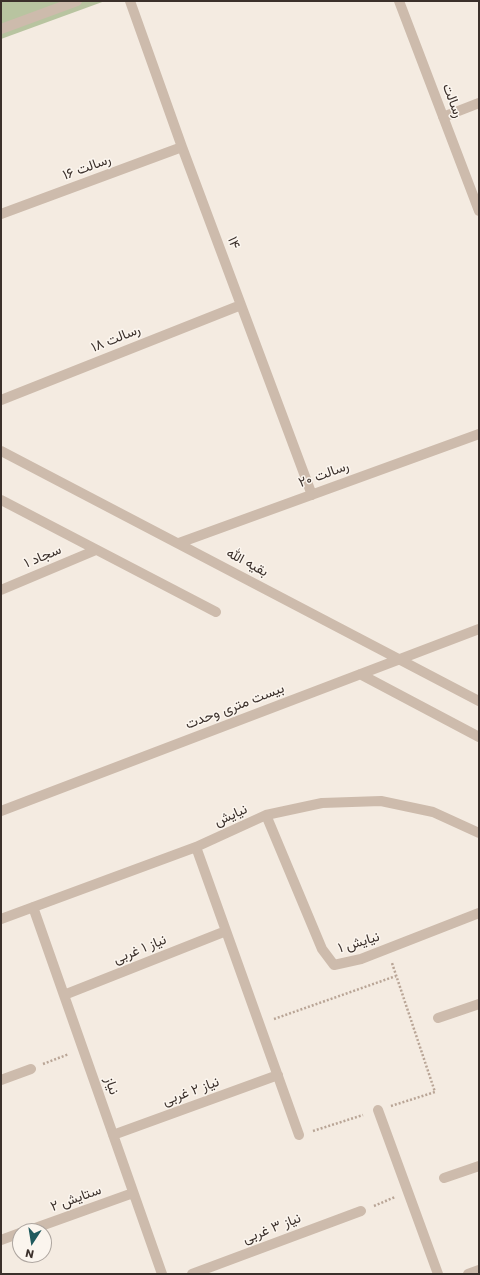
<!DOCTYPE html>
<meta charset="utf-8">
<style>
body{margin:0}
#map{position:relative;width:480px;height:1275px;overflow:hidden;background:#f4ebe1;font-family:Poppins,sans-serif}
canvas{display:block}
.frame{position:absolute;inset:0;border:2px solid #3b302b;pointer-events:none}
.north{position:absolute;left:12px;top:1223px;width:40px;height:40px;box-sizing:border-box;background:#fbf5ee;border:1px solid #aea6a0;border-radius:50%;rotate:192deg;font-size:11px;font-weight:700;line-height:16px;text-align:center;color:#3b302b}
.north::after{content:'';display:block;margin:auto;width:14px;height:18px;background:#1f5a5e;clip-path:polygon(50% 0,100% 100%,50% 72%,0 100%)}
</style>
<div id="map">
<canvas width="480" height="1275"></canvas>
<div class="frame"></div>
<div class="north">N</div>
</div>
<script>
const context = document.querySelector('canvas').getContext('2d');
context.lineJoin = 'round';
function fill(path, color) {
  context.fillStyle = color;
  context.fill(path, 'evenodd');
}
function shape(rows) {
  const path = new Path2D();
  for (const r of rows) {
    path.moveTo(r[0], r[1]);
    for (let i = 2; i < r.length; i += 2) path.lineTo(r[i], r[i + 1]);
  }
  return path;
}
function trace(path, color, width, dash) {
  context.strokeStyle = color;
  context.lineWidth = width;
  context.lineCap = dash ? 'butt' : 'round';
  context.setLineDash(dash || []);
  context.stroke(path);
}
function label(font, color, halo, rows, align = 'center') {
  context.font = font + ' Poppins,Vazirmatn,sans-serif';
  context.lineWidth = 3;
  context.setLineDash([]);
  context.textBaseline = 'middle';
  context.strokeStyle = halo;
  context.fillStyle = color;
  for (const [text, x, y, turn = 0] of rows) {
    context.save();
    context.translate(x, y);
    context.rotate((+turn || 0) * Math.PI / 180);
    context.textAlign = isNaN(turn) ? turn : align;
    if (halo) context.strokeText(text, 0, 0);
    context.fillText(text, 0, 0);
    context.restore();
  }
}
const green = shape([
 [1,1,105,1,1,39]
]);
const path = shape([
 [274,1019,396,976],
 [43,1064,69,1054],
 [391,1106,435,1092,392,963],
 [313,1131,363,1115],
 [374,1206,395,1197]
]);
const minor = shape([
 [130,1,182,147,312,495],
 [399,1,479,211],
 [1,29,77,1],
 [443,117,479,103],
 [1,214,182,147],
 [1,400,241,305],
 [1,451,479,701],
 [1,500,216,612],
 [179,543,479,434],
 [1,590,96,550],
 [360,674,479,737],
 [1,811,479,629],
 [266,815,322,949,334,965,361,959,479,913],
 [196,847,299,1135],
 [33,907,162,1274],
 [1,919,196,847,266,815,322,803,381,801,433,812,479,833],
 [64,995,226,931],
 [438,1018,479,1004],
 [1,1080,31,1069],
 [378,1110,438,1274],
 [113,1135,278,1075],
 [444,1178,479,1166],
 [27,1231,133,1193],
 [1,1240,20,1233],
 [192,1274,361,1211],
 [468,1274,479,1270]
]);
const streetNames = [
 ["رسالت",452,101,69],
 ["رسالت ۱۶",87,168,-20],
 ["۱۴",233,243,70],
 ["رسالت ۱۸",116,339,-22],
 ["رسالت ۲۰",324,475,-20],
 ["سجاد ۱",43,557,-23],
 ["بقیه الله",247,563,28],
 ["بیست متری وحدت",235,707,-21],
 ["نیایش",231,816,-24],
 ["نیایش ۱",359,943,-17],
 ["نیاز ۱ غربی",140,950,-22],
 ["نیاز",111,1086,71],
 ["نیاز ۲ غربی",191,1092,-20],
 ["ستایش ۲",76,1199,-20],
 ["نیاز ۳ غربی",272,1229,-21]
];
fill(green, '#b8c4a0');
trace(path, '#b9a596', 2.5, [2, 2]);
trace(minor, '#cdbbac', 10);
label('14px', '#3b302b', '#fbf5ee', streetNames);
</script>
